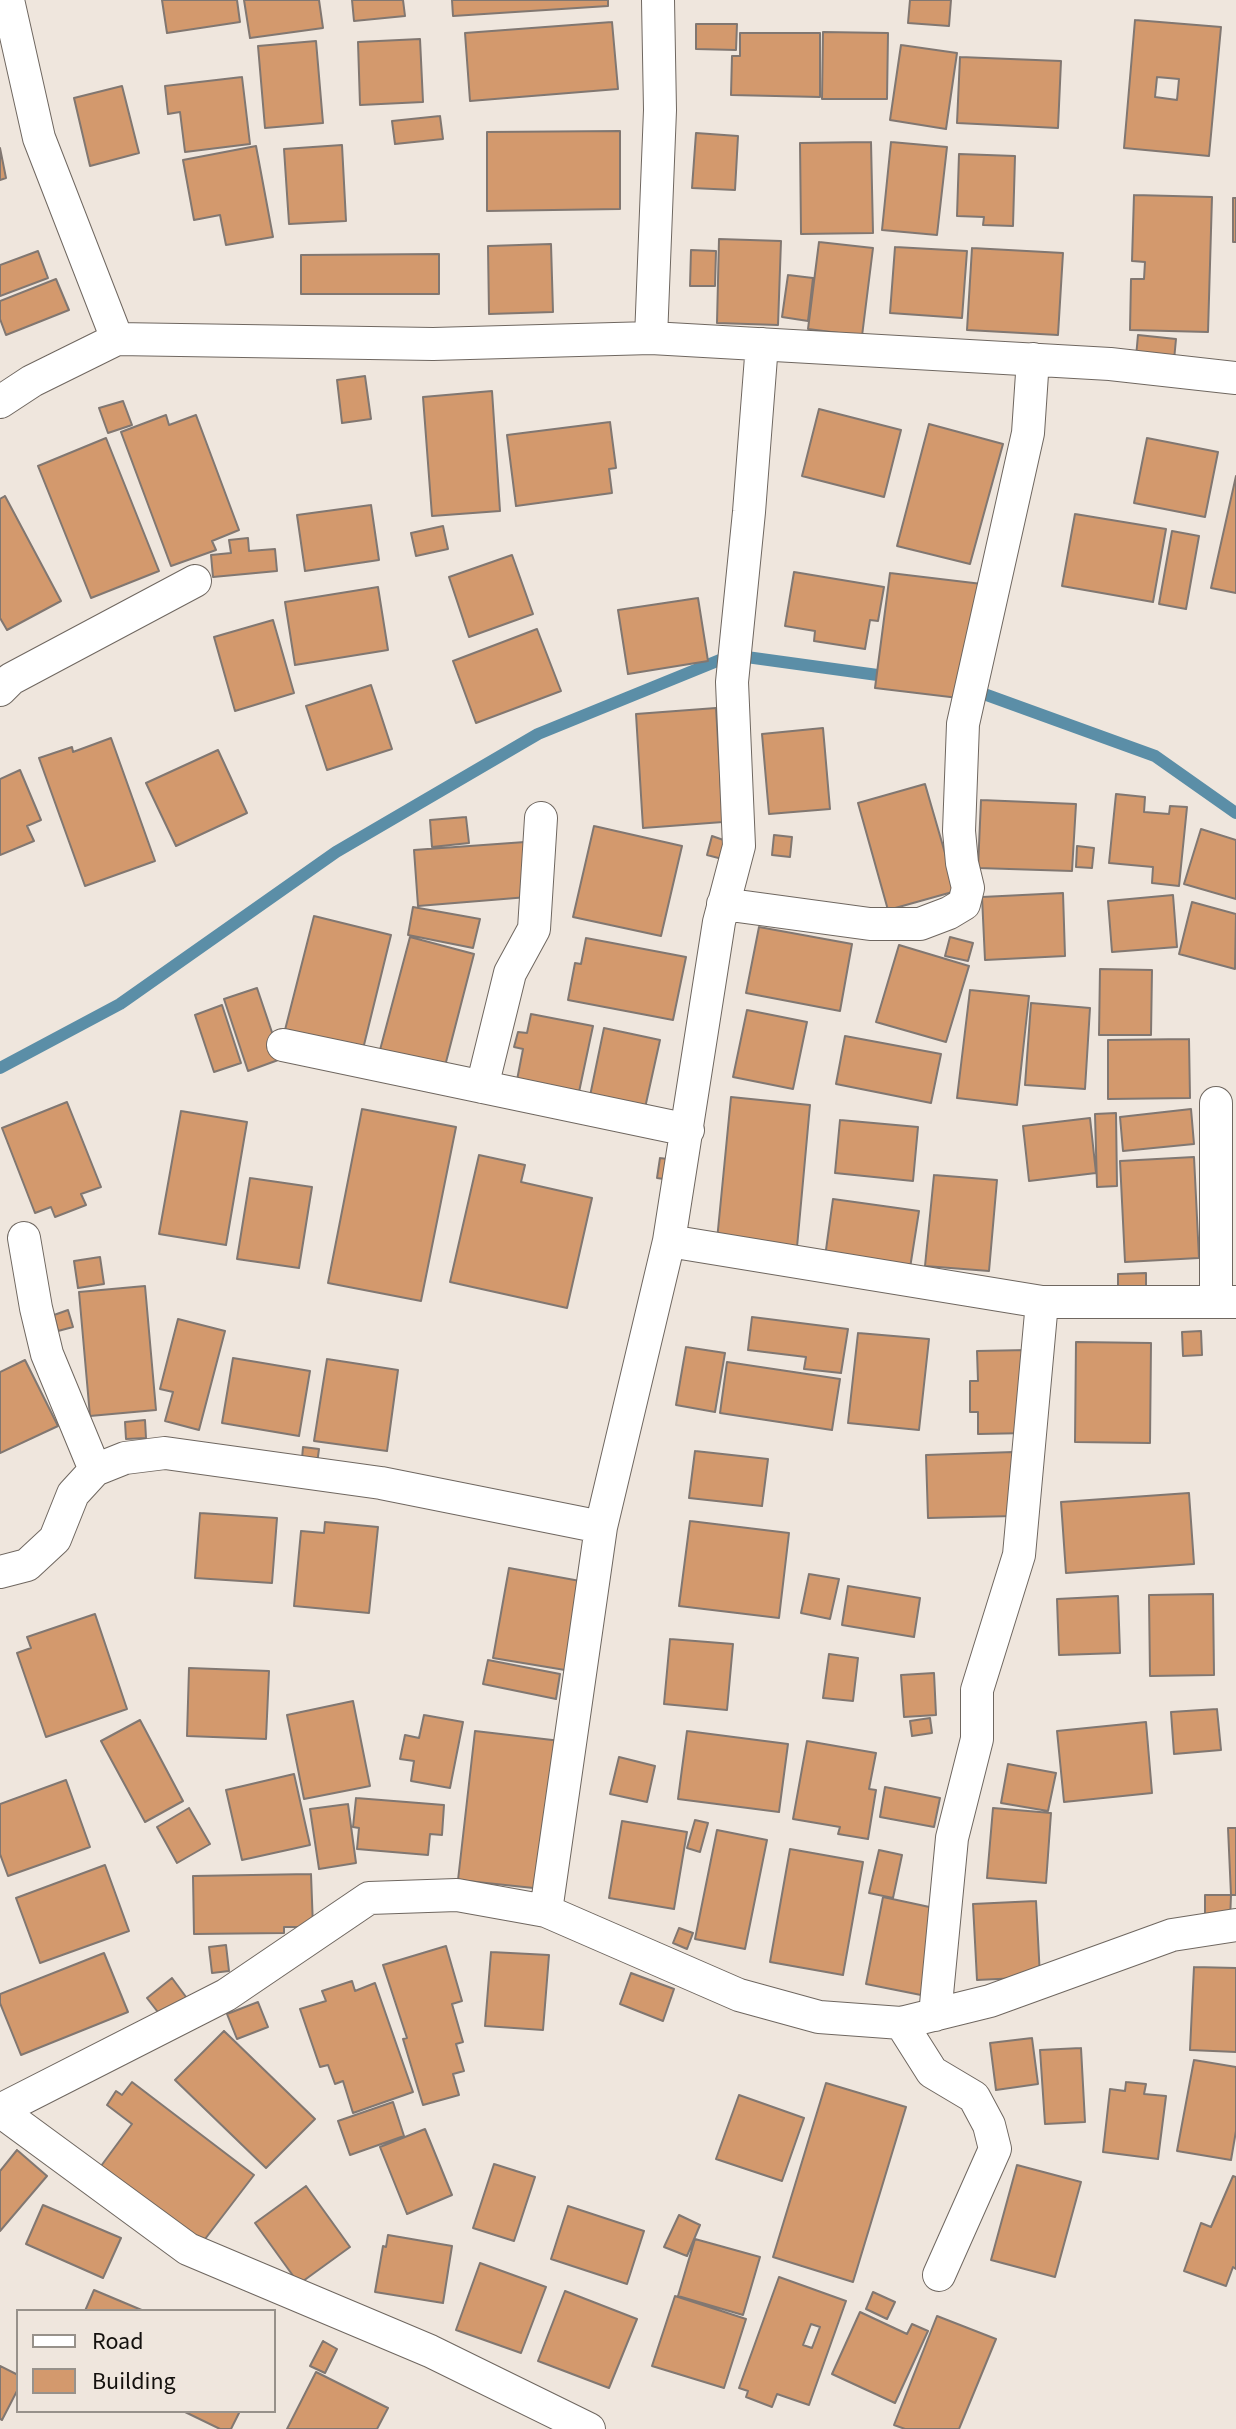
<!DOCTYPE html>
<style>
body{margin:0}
#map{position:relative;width:1236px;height:2429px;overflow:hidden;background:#efe6dd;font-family:"Source Sans 3",sans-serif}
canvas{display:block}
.legend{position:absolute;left:16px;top:2309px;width:260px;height:104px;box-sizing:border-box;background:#efe6dd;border:2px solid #97918a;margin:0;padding:10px 14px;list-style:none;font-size:24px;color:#14110e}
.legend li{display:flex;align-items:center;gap:16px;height:40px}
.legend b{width:40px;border:2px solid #97918a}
</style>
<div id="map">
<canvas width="1236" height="2429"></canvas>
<ul class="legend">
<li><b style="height:10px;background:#fff"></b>Road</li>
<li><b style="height:22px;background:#d3996d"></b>Building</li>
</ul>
</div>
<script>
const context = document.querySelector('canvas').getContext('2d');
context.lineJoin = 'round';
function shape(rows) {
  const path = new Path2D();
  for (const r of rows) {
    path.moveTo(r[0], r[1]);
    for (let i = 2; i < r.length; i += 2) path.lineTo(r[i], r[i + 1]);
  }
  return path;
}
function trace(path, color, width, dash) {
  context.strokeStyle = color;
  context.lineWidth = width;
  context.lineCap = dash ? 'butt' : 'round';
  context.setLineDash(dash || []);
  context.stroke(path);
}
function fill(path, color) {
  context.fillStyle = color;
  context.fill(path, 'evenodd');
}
const stream = shape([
 [973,690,1155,756,1236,813],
 [0,1068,120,1004,336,852,538,734,732,655,892,677]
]);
const building = shape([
 [162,0,237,0,240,22,167,33,162,0],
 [244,0,319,0,323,28,250,38,244,0],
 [352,0,403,0,405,16,354,21,352,0],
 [452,0,608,0,608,6,453,16,452,0],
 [910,0,951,0,949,26,908,23,910,0],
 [1135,20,1221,27,1209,156,1124,148,1135,20],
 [1157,77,1179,79,1177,100,1155,97,1157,77],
 [612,22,618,89,470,101,465,33,612,22],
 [696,24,737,24,736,50,696,49,696,24],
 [823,32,888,33,887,99,822,99,823,32],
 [740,33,820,33,820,97,731,95,732,56,740,56,740,33],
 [420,39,423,102,360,105,358,42,420,39],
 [316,41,323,123,265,128,258,46,316,41],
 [901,45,957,53,946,129,890,120,901,45],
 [960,57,1061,61,1058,128,957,123,960,57],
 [242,77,250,144,185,152,180,112,168,114,165,86,242,77],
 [122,86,139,153,90,166,74,98,122,86],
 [440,116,443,139,395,144,392,121,440,116],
 [620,131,620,209,487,211,487,132,620,131],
 [696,133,738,136,735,190,692,188,696,133],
 [871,142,873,233,801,234,800,143,871,142],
 [891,142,947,147,937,235,882,230,891,142],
 [342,145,346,221,289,224,284,149,342,145],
 [256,146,273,237,226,245,220,215,194,220,183,160,256,146],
 [0,148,6,178,0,180,0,148],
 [959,154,1015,156,1013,226,983,225,984,217,957,216,959,154],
 [1134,195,1212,197,1208,332,1130,330,1131,279,1144,279,1145,262,1132,261,1134,195],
 [1233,198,1236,198,1236,242,1233,242,1233,198],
 [719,239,781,241,778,325,717,323,719,239],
 [819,242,873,248,862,336,808,329,819,242],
 [551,244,553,312,489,314,488,246,551,244],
 [895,247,967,251,962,318,890,313,895,247],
 [972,248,1063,253,1058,335,967,330,972,248],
 [691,250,716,251,715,286,690,286,691,250],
 [38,251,48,278,0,296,0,265,38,251],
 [439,254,439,294,301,294,301,255,439,254],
 [788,275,813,278,808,321,782,317,788,275],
 [56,279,69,310,6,335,0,319,0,301,56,279],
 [1138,335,1176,339,1174,360,1136,357,1138,335],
 [365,376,371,419,342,423,337,380,365,376],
 [492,391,500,511,432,516,423,397,492,391],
 [123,401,132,425,108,433,99,408,123,401],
 [819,409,901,430,884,497,802,476,819,409],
 [166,415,169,425,196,415,239,530,212,541,216,550,171,566,121,432,166,415],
 [610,422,616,468,609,469,612,493,516,506,507,435,610,422],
 [929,424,1003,444,970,564,897,546,929,424],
 [106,438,159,571,91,598,38,466,106,438],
 [1147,438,1218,452,1205,517,1134,503,1147,438],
 [1236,476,1236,593,1211,588,1236,476],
 [5,496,61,601,7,630,0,618,0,499,5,496],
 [371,505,379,560,305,571,297,515,371,505],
 [1075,514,1166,529,1153,602,1062,586,1075,514],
 [443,526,448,549,416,556,411,533,443,526],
 [1172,531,1199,536,1186,609,1159,604,1172,531],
 [248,538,249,551,275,549,277,571,213,577,211,555,231,553,229,540,248,538],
 [512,555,533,614,469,637,449,577,512,555],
 [794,572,884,587,878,621,870,620,865,649,814,641,815,631,785,626,794,572],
 [890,573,982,584,967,699,875,688,890,573],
 [378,587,388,650,295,665,285,602,378,587],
 [698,598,708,661,628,674,618,610,698,598],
 [273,620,294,693,235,711,214,637,273,620],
 [537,629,561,691,476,723,453,661,537,629],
 [371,685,392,749,327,770,306,706,371,685],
 [716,708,723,822,643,828,636,714,716,708],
 [823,728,830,809,769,814,762,734,823,728],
 [111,738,155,861,85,886,39,758,72,747,73,752,111,738],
 [218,750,247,813,176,846,146,783,218,750],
 [20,770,41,820,27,826,34,841,0,855,0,779,20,770],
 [925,784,956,891,888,910,858,803,925,784],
 [1116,794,1145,797,1144,812,1169,814,1170,806,1187,807,1179,886,1152,883,1153,867,1109,863,1116,794],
 [981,800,1076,804,1072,871,978,868,981,800],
 [466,817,469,843,432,847,430,820,466,817],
 [594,826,682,846,661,936,573,917,594,826],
 [1201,829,1236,840,1236,899,1184,884,1201,829],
 [774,835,792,837,790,857,772,855,774,835],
 [712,836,735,844,730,861,707,855,712,836],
 [525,842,528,897,418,906,414,850,525,842],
 [1077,846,1094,848,1092,868,1076,867,1077,846],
 [1063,893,1065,956,985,960,982,897,1063,893],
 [1173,895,1177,947,1112,952,1108,901,1173,895],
 [1192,902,1236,914,1235,969,1179,954,1192,902],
 [413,907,480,919,473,948,408,935,413,907],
 [314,916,391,935,363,1049,285,1030,314,916],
 [759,927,852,944,840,1011,746,993,759,927],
 [410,937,474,954,445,1066,380,1050,410,937],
 [950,937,973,943,968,961,945,956,950,937],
 [586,938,686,957,673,1020,568,1000,575,963,581,964,586,938],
 [899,945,969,966,946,1042,876,1022,899,945],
 [1100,969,1152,970,1151,1035,1099,1035,1100,969],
 [257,988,281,1059,248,1071,224,999,257,988],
 [970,990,1029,996,1017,1105,957,1098,970,990],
 [1031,1003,1090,1008,1085,1089,1025,1085,1031,1003],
 [222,1005,241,1063,214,1072,195,1015,222,1005],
 [747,1010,807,1022,793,1089,733,1077,747,1010],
 [531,1014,593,1026,579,1092,517,1080,523,1049,514,1047,518,1032,527,1033,531,1014],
 [604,1028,660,1040,645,1108,590,1096,604,1028],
 [845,1036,941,1054,931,1103,836,1084,845,1036],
 [1189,1039,1190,1098,1108,1099,1108,1040,1189,1039],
 [731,1097,810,1105,797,1247,717,1240,731,1097],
 [67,1102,101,1187,81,1194,86,1205,55,1217,51,1207,35,1213,2,1128,67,1102],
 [362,1109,456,1127,421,1301,328,1283,362,1109],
 [1191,1109,1194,1144,1123,1151,1120,1117,1191,1109],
 [181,1111,247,1122,226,1245,159,1234,181,1111],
 [1116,1113,1117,1186,1097,1187,1095,1114,1116,1113],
 [1090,1118,1096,1173,1029,1181,1023,1126,1090,1118],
 [840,1120,918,1127,913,1181,835,1173,840,1120],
 [479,1155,525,1165,521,1182,592,1198,567,1308,450,1282,479,1155],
 [1194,1157,1199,1258,1125,1262,1120,1161,1194,1157],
 [660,1158,681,1161,677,1181,657,1178,660,1158],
 [934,1175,997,1180,989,1271,925,1266,934,1175],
 [250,1178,312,1187,299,1268,237,1259,250,1178],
 [833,1199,919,1211,910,1268,825,1257,833,1199],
 [100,1257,104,1284,78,1288,74,1261,100,1257],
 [1146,1273,1146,1293,1118,1294,1118,1274,1146,1273],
 [145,1286,156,1410,90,1416,79,1292,145,1286],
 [68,1310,73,1327,58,1331,54,1315,68,1310],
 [752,1317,848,1329,841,1373,804,1369,806,1357,748,1350,752,1317],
 [178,1319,225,1331,199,1430,165,1421,173,1392,160,1389,178,1319],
 [1201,1331,1202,1355,1183,1356,1182,1332,1201,1331],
 [858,1333,929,1339,919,1430,848,1423,858,1333],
 [1076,1342,1151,1343,1150,1443,1075,1442,1076,1342],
 [686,1347,725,1353,715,1412,676,1405,686,1347],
 [1028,1350,1029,1433,978,1434,978,1412,970,1412,970,1381,978,1381,977,1351,1028,1350],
 [233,1358,310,1371,299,1436,222,1423,233,1358],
 [327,1359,398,1370,387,1451,314,1441,327,1359],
 [25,1360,58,1426,0,1453,0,1372,25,1360],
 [727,1362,840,1379,832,1430,720,1413,727,1362],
 [145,1420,146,1438,126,1439,125,1422,145,1420],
 [303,1447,319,1449,316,1471,301,1470,303,1447],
 [695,1451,768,1459,762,1506,689,1498,695,1451],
 [1013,1452,1014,1516,928,1518,926,1455,1013,1452],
 [1189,1493,1194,1564,1066,1573,1061,1502,1189,1493],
 [200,1513,277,1518,272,1583,195,1578,200,1513],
 [690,1521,789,1533,779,1618,679,1606,690,1521],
 [325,1522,378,1527,369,1613,294,1606,301,1531,324,1533,325,1522],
 [509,1568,580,1581,565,1670,493,1658,509,1568],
 [809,1574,839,1579,830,1619,801,1613,809,1574],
 [848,1586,920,1598,914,1637,842,1625,848,1586],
 [1213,1594,1214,1675,1150,1676,1149,1595,1213,1594],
 [1118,1596,1120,1653,1059,1655,1057,1599,1118,1596],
 [95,1614,127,1709,46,1737,17,1653,31,1648,27,1637,95,1614],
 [670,1639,733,1644,727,1710,664,1704,670,1639],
 [829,1654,858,1658,853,1701,823,1698,829,1654],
 [488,1660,560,1674,556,1699,483,1684,488,1660],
 [189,1668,269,1671,266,1739,187,1736,189,1668],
 [934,1673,936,1715,904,1717,901,1675,934,1673],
 [353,1701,370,1786,304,1799,287,1715,353,1701],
 [1217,1709,1221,1750,1174,1754,1171,1712,1217,1709],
 [424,1715,463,1722,450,1788,411,1781,414,1761,400,1759,405,1735,419,1738,424,1715],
 [930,1718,932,1733,912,1736,910,1721,930,1718],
 [140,1720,183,1801,145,1822,101,1741,140,1720],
 [1146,1722,1152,1793,1064,1802,1057,1731,1146,1722],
 [475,1731,561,1741,543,1889,458,1880,475,1731],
 [687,1731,788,1744,779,1812,678,1799,687,1731],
 [807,1741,876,1753,869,1789,876,1790,868,1839,838,1834,840,1827,793,1819,807,1741],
 [619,1757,655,1766,647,1802,610,1794,619,1757],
 [1008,1764,1056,1773,1048,1811,1001,1803,1008,1764],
 [294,1774,310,1845,242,1860,226,1790,294,1774],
 [66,1780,90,1847,8,1876,0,1854,0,1804,66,1780],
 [885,1787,940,1798,934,1827,880,1817,885,1787],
 [356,1798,444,1805,442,1835,430,1834,428,1855,357,1849,359,1828,353,1827,356,1798],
 [348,1804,356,1863,319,1869,310,1809,348,1804],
 [189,1808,210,1844,177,1863,157,1827,189,1808],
 [993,1808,1051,1813,1046,1883,987,1878,993,1808],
 [695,1820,708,1823,700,1852,687,1848,695,1820],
 [622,1821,687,1832,674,1909,609,1898,622,1821],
 [1228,1828,1236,1828,1236,1895,1231,1895,1228,1828],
 [717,1830,767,1840,745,1949,695,1939,717,1830],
 [790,1849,863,1862,843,1975,770,1962,790,1849],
 [879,1850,902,1855,893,1898,869,1893,879,1850],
 [105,1865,129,1931,40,1963,16,1898,105,1865],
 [311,1874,313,1927,284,1927,284,1933,194,1934,193,1876,311,1874],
 [1205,1895,1231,1895,1230,1921,1205,1921,1205,1895],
 [883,1897,948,1911,931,1997,866,1984,883,1897],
 [1036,1901,1040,1977,977,1980,973,1904,1036,1901],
 [679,1928,693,1933,687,1949,673,1943,679,1928],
 [226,1945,229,1971,212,1973,209,1947,226,1945],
 [446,1946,462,2001,452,2004,463,2042,456,2044,464,2071,453,2074,459,2095,423,2105,403,2039,407,2038,383,1965,446,1946],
 [491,1952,549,1955,543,2030,485,2026,491,1952],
 [104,1953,128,2012,21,2055,0,2003,0,1994,104,1953],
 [1194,1967,1236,1968,1236,2052,1190,2050,1194,1967],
 [631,1973,674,1989,663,2021,620,2004,631,1973],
 [172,1978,189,2001,164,2020,147,1998,172,1978],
 [352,1981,355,1991,375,1983,413,2092,353,2113,343,2081,335,2084,328,2065,320,2067,300,2009,326,2001,322,1991,352,1981],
 [258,2002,268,2027,237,2039,227,2014,258,2002],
 [224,2031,315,2119,266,2168,175,2080,224,2031],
 [1032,2038,1038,2084,996,2090,990,2043,1032,2038],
 [1081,2048,1085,2122,1045,2124,1040,2050,1081,2048],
 [1194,2060,1236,2067,1236,2131,1231,2160,1177,2151,1194,2060],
 [132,2082,254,2175,202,2243,101,2166,132,2124,107,2105,116,2091,122,2095,132,2082],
 [1126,2082,1146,2084,1144,2094,1166,2096,1158,2159,1103,2152,1110,2089,1125,2091,1126,2082],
 [826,2083,906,2107,853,2282,773,2257,826,2083],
 [739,2095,804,2118,782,2181,716,2159,739,2095],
 [393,2102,404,2136,350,2155,338,2121,393,2102],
 [425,2129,452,2195,407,2214,380,2147,425,2129],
 [17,2150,47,2176,0,2231,0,2171,17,2150],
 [494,2164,535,2177,514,2241,473,2228,494,2164],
 [1017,2165,1081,2182,1055,2277,991,2260,1017,2165],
 [1233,2176,1236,2177,1236,2269,1233,2267,1226,2286,1184,2271,1201,2223,1211,2227,1233,2176],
 [306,2186,350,2247,299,2284,255,2223,306,2186],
 [43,2205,121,2238,103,2278,26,2244,43,2205],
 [568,2206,644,2231,627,2284,551,2259,568,2206],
 [679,2215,700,2225,687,2256,664,2247,679,2215],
 [388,2235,452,2246,443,2303,375,2292,383,2246,386,2247,388,2235],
 [695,2239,760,2257,743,2315,678,2296,695,2239],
 [480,2263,546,2287,521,2353,456,2330,480,2263],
 [779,2277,846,2301,809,2405,777,2394,772,2407,746,2397,748,2391,739,2388,779,2277],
 [811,2324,820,2327,812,2348,803,2345,811,2324],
 [94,2290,144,2311,85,2311,94,2290],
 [565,2291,637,2319,609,2388,538,2361,565,2291],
 [873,2292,895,2302,887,2319,866,2309,873,2292],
 [675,2296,746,2319,724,2388,652,2366,675,2296],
 [860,2312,907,2334,912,2324,928,2331,895,2403,832,2374,860,2312],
 [937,2316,996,2339,959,2429,905,2429,894,2425,937,2316],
 [323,2341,337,2349,325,2373,310,2366,323,2341],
 [0,2366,18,2375,18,2389,2,2420,0,2419,0,2366],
 [316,2372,388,2408,377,2429,287,2429,316,2372],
 [183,2411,240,2411,231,2429,220,2429,183,2411]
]);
const street = shape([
 [8,0,39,138,117,339],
 [651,338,660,110,658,0],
 [0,402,32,381,117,339,433,344,651,338,1110,364,1236,378],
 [0,690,11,679,195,581],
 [723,904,870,924,920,924,949,913,964,904,968,888,962,863,959,831,963,724,1028,433,1033,359],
 [283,1045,688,1130],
 [482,1087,510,973,534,929,541,818],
 [1216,1103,1216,1302],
 [24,1238,36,1308,47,1354,95,1470],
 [669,1241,1042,1302,1236,1302],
 [0,1572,27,1565,55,1539,73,1494,95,1470,125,1458,165,1453,381,1483,601,1527],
 [546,1911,601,1527,669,1241,719,922,739,846,732,682,749,512,762,344],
 [935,2015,952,1838,977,1739,977,1690,1019,1555,1042,1302],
 [901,2023,932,2072,974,2097,989,2125,995,2149,939,2275],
 [0,2110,226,1995,369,1898,457,1895,546,1911,739,1995,819,2017,901,2023,990,2001,1172,1935,1236,1925],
 [0,2111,188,2249,430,2351,589,2429]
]);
trace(stream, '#5b8ea7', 12);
fill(building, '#d3996d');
trace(building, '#817771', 2);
trace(street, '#6f6760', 34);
trace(street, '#fff', 32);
</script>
